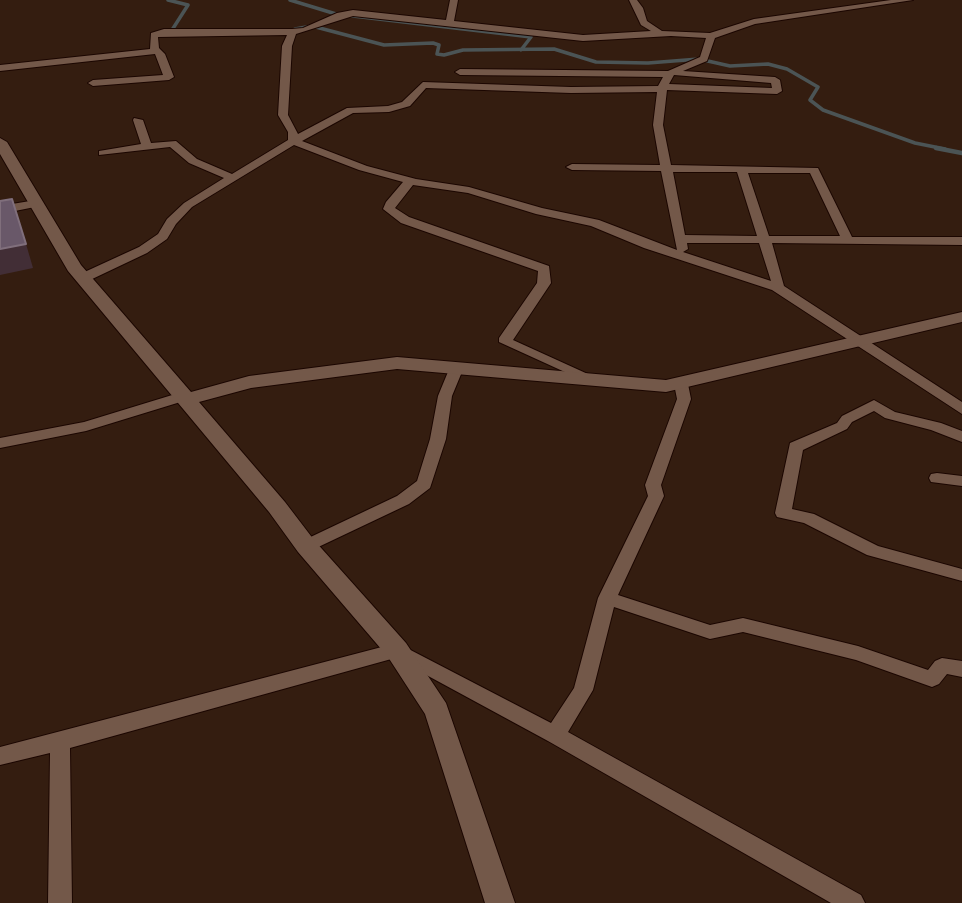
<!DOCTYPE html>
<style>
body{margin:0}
canvas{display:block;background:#341d10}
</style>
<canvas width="962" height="903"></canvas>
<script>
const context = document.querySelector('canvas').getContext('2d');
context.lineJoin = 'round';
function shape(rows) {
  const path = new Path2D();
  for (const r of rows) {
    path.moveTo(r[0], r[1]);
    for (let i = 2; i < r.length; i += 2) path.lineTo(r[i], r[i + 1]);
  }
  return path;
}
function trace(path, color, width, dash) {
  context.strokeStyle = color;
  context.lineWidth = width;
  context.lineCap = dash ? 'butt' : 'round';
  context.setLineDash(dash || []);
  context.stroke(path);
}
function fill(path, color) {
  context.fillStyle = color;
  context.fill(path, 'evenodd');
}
const streamFar1 = shape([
 [168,0,188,5,172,30,177,30],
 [290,0,336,14,531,37,521,50],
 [295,29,312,26,384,45,433,43,439,45,437,54,444,55,463,50,554,49,596,62,648,63,699,59,730,66,768,64,787,69,818,87,810,100,823,110,915,143,945,149]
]);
const stream = shape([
 [936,148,962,153]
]);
const street = shape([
 [450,0,458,0,454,21,583,35,651,31,641,25,629,0,637,0,643,8,647,21,662,31,710,33,754,19,891,0,913,0,755,24,715,38,707,61,683,71,775,77,780,80,782,91,777,94,667,90,663,125,671,165,818,168,852,237,962,237,962,245,772,243,784,286,962,402,962,414,772,290,644,248,591,226,536,214,468,193,413,185,395,208,409,217,549,266,551,283,513,340,601,380,594,384,589,383,499,342,499,338,537,283,538,271,401,223,383,209,386,202,403,182,359,170,294,145,192,207,176,224,167,239,147,253,88,281,78,281,78,275,139,247,158,234,167,219,184,203,224,178,189,163,170,147,99,155,99,151,141,144,133,120,134,118,143,120,151,143,176,141,197,159,232,174,288,140,288,132,278,115,282,46,287,35,158,37,159,48,165,54,174,77,169,80,93,86,88,83,93,80,163,75,155,54,0,71,0,65,150,49,151,33,164,29,292,29,303,28,337,13,353,10,446,20,450,0],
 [353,16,583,41,671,36,706,38,700,57,668,71,460,69,455,72,460,75,663,77,658,86,571,87,423,82,402,102,388,106,347,108,298,134,288,115,292,46,296,34,353,16],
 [674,75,771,83,772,88,669,84,674,75],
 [426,88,571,93,657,92,653,125,660,165,572,164,566,167,572,170,661,171,677,250,599,220,542,208,469,187,416,179,367,166,302,141,353,113,389,112,410,106,426,88],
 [673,172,737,172,757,236,685,235,673,172],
 [748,173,810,173,840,236,769,236,748,173],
 [687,243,759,243,771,281,683,252,688,249,687,243],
 [36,200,42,204,40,206,0,214,0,206,36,200],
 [457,363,464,367,452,396,446,439,430,488,409,504,312,550,300,550,297,546,300,542,397,496,417,481,430,439,438,396,450,367,457,363],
 [681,380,688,384,691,399,661,485,664,496,618,595,710,625,743,618,858,646,928,670,935,661,942,658,962,661,962,677,947,674,939,684,932,687,856,660,743,632,710,639,614,607,593,690,568,732,861,895,865,903,831,903,548,741,395,658,70,748,72,903,48,903,50,753,0,765,0,747,397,643,551,723,574,688,598,598,648,496,645,485,677,399,674,384,681,380],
 [182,392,189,397,187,400,86,431,0,448,0,438,84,422,182,392],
 [874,400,895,412,941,423,962,431,962,442,931,430,885,418,874,411,852,422,847,429,803,450,792,509,814,514,878,546,962,569,962,581,867,555,804,523,777,517,775,513,790,443,837,423,842,416,874,400],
 [937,473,962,476,962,486,931,482,929,478,931,474,937,473]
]);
const secondary = shape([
 [0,138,7,142,81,265,191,392,249,376,397,357,666,380,962,312,962,322,666,392,397,369,251,388,199,402,285,502,314,540,406,643,446,703,515,903,485,903,425,714,388,657,298,552,269,512,68,271,0,154,0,138]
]);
const shadedWall = shape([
 [26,244,33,268,0,275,0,249]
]);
const building = shape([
 [12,199,26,244,0,249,0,201,12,199]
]);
trace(streamFar1, '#4b5455', 3.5);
trace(stream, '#4b5455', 4.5);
trace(street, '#1b0600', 2);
trace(secondary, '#1b0600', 2);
fill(street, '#735849');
fill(secondary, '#735849');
fill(shadedWall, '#422e36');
fill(building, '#695869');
trace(building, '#806f7c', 2);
</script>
